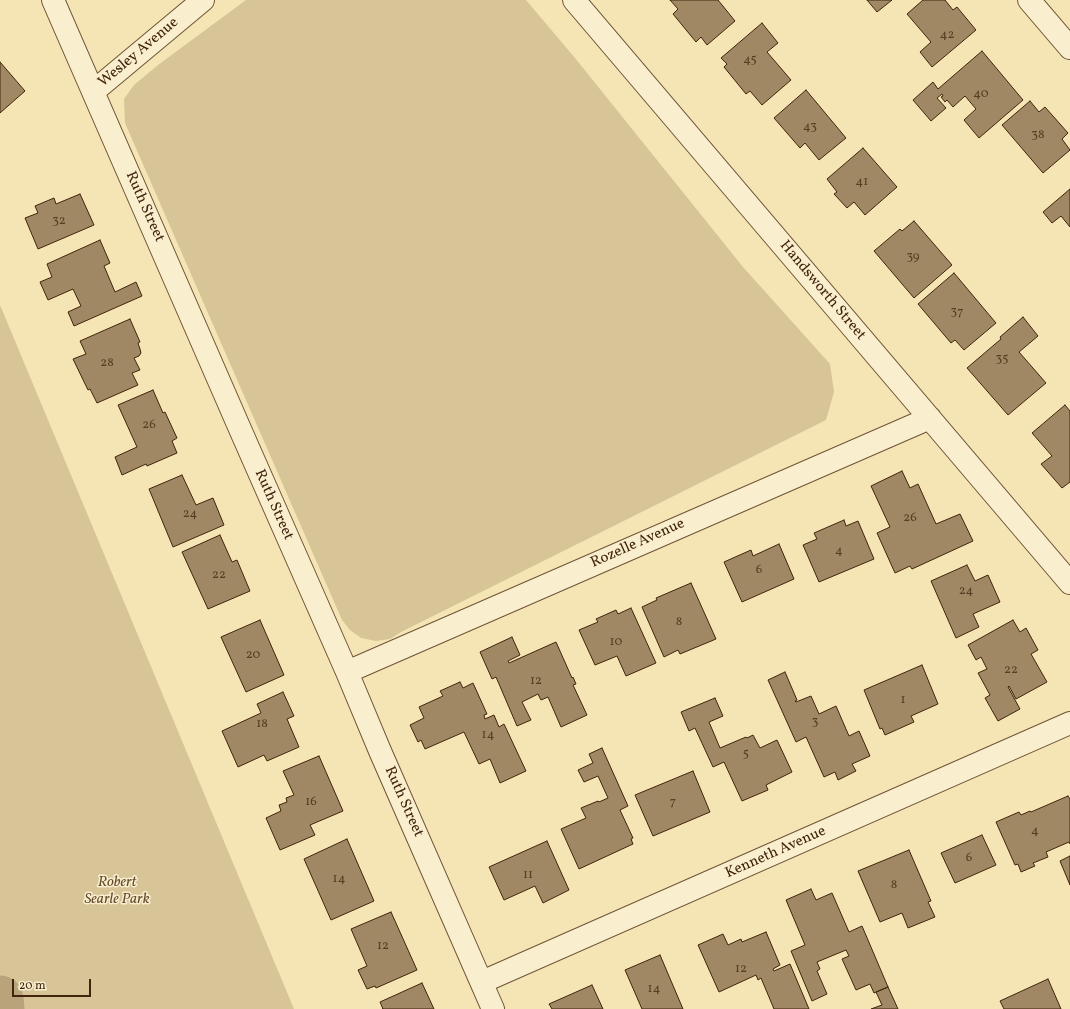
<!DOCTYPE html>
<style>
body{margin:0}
#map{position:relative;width:1070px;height:1009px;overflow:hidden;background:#f6e5b4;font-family:Vollkorn,serif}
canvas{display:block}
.scale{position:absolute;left:12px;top:979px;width:79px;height:18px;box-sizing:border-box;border:2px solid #40240c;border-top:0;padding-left:5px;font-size:12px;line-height:14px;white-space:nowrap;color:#40240c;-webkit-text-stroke:3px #f9eece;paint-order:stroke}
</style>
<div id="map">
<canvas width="1070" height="1009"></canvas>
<div class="scale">20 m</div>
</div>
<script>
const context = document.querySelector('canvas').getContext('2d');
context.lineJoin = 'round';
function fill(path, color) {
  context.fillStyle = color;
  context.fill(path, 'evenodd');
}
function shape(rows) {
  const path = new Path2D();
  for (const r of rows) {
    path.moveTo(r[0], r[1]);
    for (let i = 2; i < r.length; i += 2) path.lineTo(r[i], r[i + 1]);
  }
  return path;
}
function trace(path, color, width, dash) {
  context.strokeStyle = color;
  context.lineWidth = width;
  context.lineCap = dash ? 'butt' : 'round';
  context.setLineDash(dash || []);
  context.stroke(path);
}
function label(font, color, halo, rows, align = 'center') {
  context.font = font + ' Vollkorn,serif';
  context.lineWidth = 3;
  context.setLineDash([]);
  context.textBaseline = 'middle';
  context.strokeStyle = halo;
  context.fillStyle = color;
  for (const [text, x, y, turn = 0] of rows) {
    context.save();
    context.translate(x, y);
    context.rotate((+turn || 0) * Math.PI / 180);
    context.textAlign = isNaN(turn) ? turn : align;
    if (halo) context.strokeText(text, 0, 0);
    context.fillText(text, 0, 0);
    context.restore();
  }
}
const green = shape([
 [246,0,526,0,575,58,743,267,830,364,834,392,826,420,401,632,390,639,376,641,361,638,350,630,342,620,125,123,124,99,134,85,158,65],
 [0,305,294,1009,0,1009]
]);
const river = shape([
 [0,999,1,1009]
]);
const building = shape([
 [670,0,718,0,735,21,707,45,701,37,696,42,673,14,678,9,670,0],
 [867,0,892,0,877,12,867,0],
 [923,0,945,0,953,10,957,7,976,30,932,67,920,52,931,42,907,14,923,0],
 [762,23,778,43,767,52,791,80,762,105,750,91,746,94,724,67,727,64,721,58,762,23],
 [982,51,1023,100,979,138,964,120,976,109,965,96,953,107,947,100,945,102,941,97,943,96,942,94,937,98,946,108,931,121,913,100,933,82,938,89,982,51],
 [0,62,25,91,0,113,0,62],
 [806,90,846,138,819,160,805,143,800,148,774,118,806,90],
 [1030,101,1039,112,1045,107,1068,133,1062,139,1070,150,1043,173,1002,125,1030,101],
 [863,148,897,187,865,215,854,202,847,208,834,194,837,192,827,179,863,148],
 [1070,189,1070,227,1061,216,1052,223,1043,212,1070,189],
 [80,194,94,225,38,249,25,218,38,213,35,206,54,198,56,204,80,194],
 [914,221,952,265,914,298,874,251,900,229,902,231,914,221],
 [100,240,110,263,104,266,115,292,136,282,142,296,74,326,68,312,81,306,73,289,48,300,40,282,52,277,47,264,100,240],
 [954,273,996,323,964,350,955,340,951,343,918,304,954,273],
 [1023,317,1038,336,1019,352,1046,383,1008,415,967,368,1001,339,1000,337,1023,317],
 [130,319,140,342,138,343,140,349,141,353,139,356,134,358,140,370,132,373,138,385,97,403,90,389,88,390,73,359,86,354,80,341,130,319],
 [153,390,163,413,165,412,177,438,172,441,177,453,147,466,146,464,122,475,115,457,137,447,118,405,153,390],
 [1065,405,1070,411,1070,482,1062,488,1041,464,1052,456,1032,433,1065,405],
 [902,471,910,488,918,484,936,524,960,514,973,541,912,569,910,566,895,573,877,533,890,527,871,486,902,471],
 [182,475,196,505,213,498,224,525,173,547,149,489,182,475],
 [844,520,846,526,858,521,874,559,819,582,803,545,817,539,814,533,844,520],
 [220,535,232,562,237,560,250,591,208,609,182,552,220,535],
 [779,544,794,579,742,602,724,562,751,550,753,556,779,544],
 [967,565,975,581,988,575,1000,602,973,614,979,627,956,638,931,581,967,565],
 [691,583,716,639,680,654,678,650,664,657,642,607,657,600,656,598,691,583],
 [631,608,656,663,626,676,617,656,595,665,579,630,598,622,596,619,616,610,618,614,631,608],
 [260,620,284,675,246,692,221,637,260,620],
 [1013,620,1020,632,1026,628,1038,650,1031,654,1047,682,1016,699,1009,686,1008,687,1020,709,998,721,985,698,990,695,978,673,987,669,981,657,976,660,968,645,1013,620],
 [512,637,520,655,508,661,509,663,556,642,572,678,573,677,576,684,573,685,587,715,561,727,548,697,541,700,538,694,522,702,531,720,517,726,496,677,492,679,480,652,512,637],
 [922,665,938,704,911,716,914,722,885,735,882,728,880,729,864,690,922,665],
 [785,672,797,700,795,701,796,702,811,696,819,714,836,706,849,736,859,731,870,756,852,764,856,771,838,780,835,772,824,777,806,737,796,742,768,680,785,672],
 [460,682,463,688,473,683,487,714,484,715,485,719,494,715,499,727,504,724,526,771,500,783,490,759,479,764,464,732,425,749,421,740,418,742,410,725,424,718,419,707,443,696,440,691,460,682],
 [283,692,294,716,287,719,299,747,267,761,264,755,238,767,222,731,261,713,257,704,283,692],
 [715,698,723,716,709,722,720,748,746,737,747,738,753,735,760,748,777,740,792,772,766,785,768,790,742,801,724,762,713,767,695,728,689,731,681,712,715,698],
 [602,748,628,806,620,810,633,838,631,839,633,844,579,869,561,829,586,818,581,808,598,801,599,802,608,798,598,776,584,782,578,770,593,763,589,754,602,748],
 [319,756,343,811,310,825,315,835,280,850,266,818,281,811,279,805,287,802,286,798,294,795,283,771,319,756],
 [693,771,710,812,653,836,635,795,693,771],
 [1068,796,1070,799,1070,844,1069,842,1046,852,1048,857,1033,863,1035,866,1021,872,1018,864,1015,865,996,822,1019,812,1021,815,1030,811,1031,812,1068,796],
 [982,835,996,865,955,883,941,853,982,835],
 [347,839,374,901,331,920,304,859,347,839],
 [547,841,569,890,543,903,535,886,504,900,489,867,547,841],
 [909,850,931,901,928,902,935,917,908,928,902,913,880,922,858,871,909,850],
 [1070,856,1070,885,1060,861,1070,856],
 [811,889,816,900,832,893,849,932,862,926,888,987,874,993,870,984,856,990,842,959,849,956,846,950,817,962,820,969,817,971,827,994,812,1001,791,951,805,945,786,900,811,889],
 [391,912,417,970,376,988,375,986,367,989,358,970,367,966,351,929,391,912],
 [766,932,780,965,773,969,774,971,790,964,809,1009,774,1009,761,978,758,980,756,975,719,992,698,945,723,934,728,945,741,939,742,942,766,932],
 [660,955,683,1009,642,1009,625,970,660,955],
 [1048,979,1061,1009,1004,1009,1000,1001,1048,979],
 [422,983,434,1009,382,1009,383,1009,380,1002,422,983],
 [592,985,603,1009,552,1009,549,1004,592,985],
 [888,987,898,1009,871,1009,882,1005,876,992,888,987]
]);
const minor = shape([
 [53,0,240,429,347,672,380,751,493,1009],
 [574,0,1070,583],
 [1029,0,1070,48],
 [94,91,203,0],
 [347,672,930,418],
 [482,982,1070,723]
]);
const numberNames = [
 ["42",947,36],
 ["45",750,61],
 ["40",981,95],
 ["43",810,128],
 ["38",1038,136],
 ["41",862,183],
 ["32",59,222],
 ["39",913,258],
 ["37",957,313],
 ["35",1002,360],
 ["28",107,364],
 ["26",149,426],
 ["24",190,515],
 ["26",910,519],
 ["4",839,552],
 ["6",759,571],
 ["22",219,576],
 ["24",966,592],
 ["8",679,623],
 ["10",616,643],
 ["20",253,656],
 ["22",1011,671],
 ["12",536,682],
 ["1",903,701],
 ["3",815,723],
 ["18",262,725],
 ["14",488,736],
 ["5",746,755],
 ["16",311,803],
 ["7",673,803],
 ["4",1035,832],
 ["6",969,859],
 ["11",528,876],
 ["14",339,880],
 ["8",894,886],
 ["12",383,947],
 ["12",741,970],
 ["14",654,990]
];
const streetNames = [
 ["Wesley Avenue",139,53,-40],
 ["Ruth Street",144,207,66],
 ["Handsworth Street",822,291,50],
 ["Ruth Street",273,505,66],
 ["Rozelle Avenue",638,544,-24],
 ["Ruth Street",403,802,66],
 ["Kenneth Avenue",776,853,-24]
];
const parkNames = [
 ["Robert",117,883],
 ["Searle Park",117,900]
];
fill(green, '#d7c497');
trace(river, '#b8a37b', 47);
fill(building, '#9f8863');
trace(building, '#40240c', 1);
trace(minor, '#6e5436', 24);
trace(minor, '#f9eece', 22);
label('13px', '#583d22', null, numberNames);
label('15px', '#40240c', '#f9eece', streetNames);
label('italic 15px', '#664c2f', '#f9eece', parkNames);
</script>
